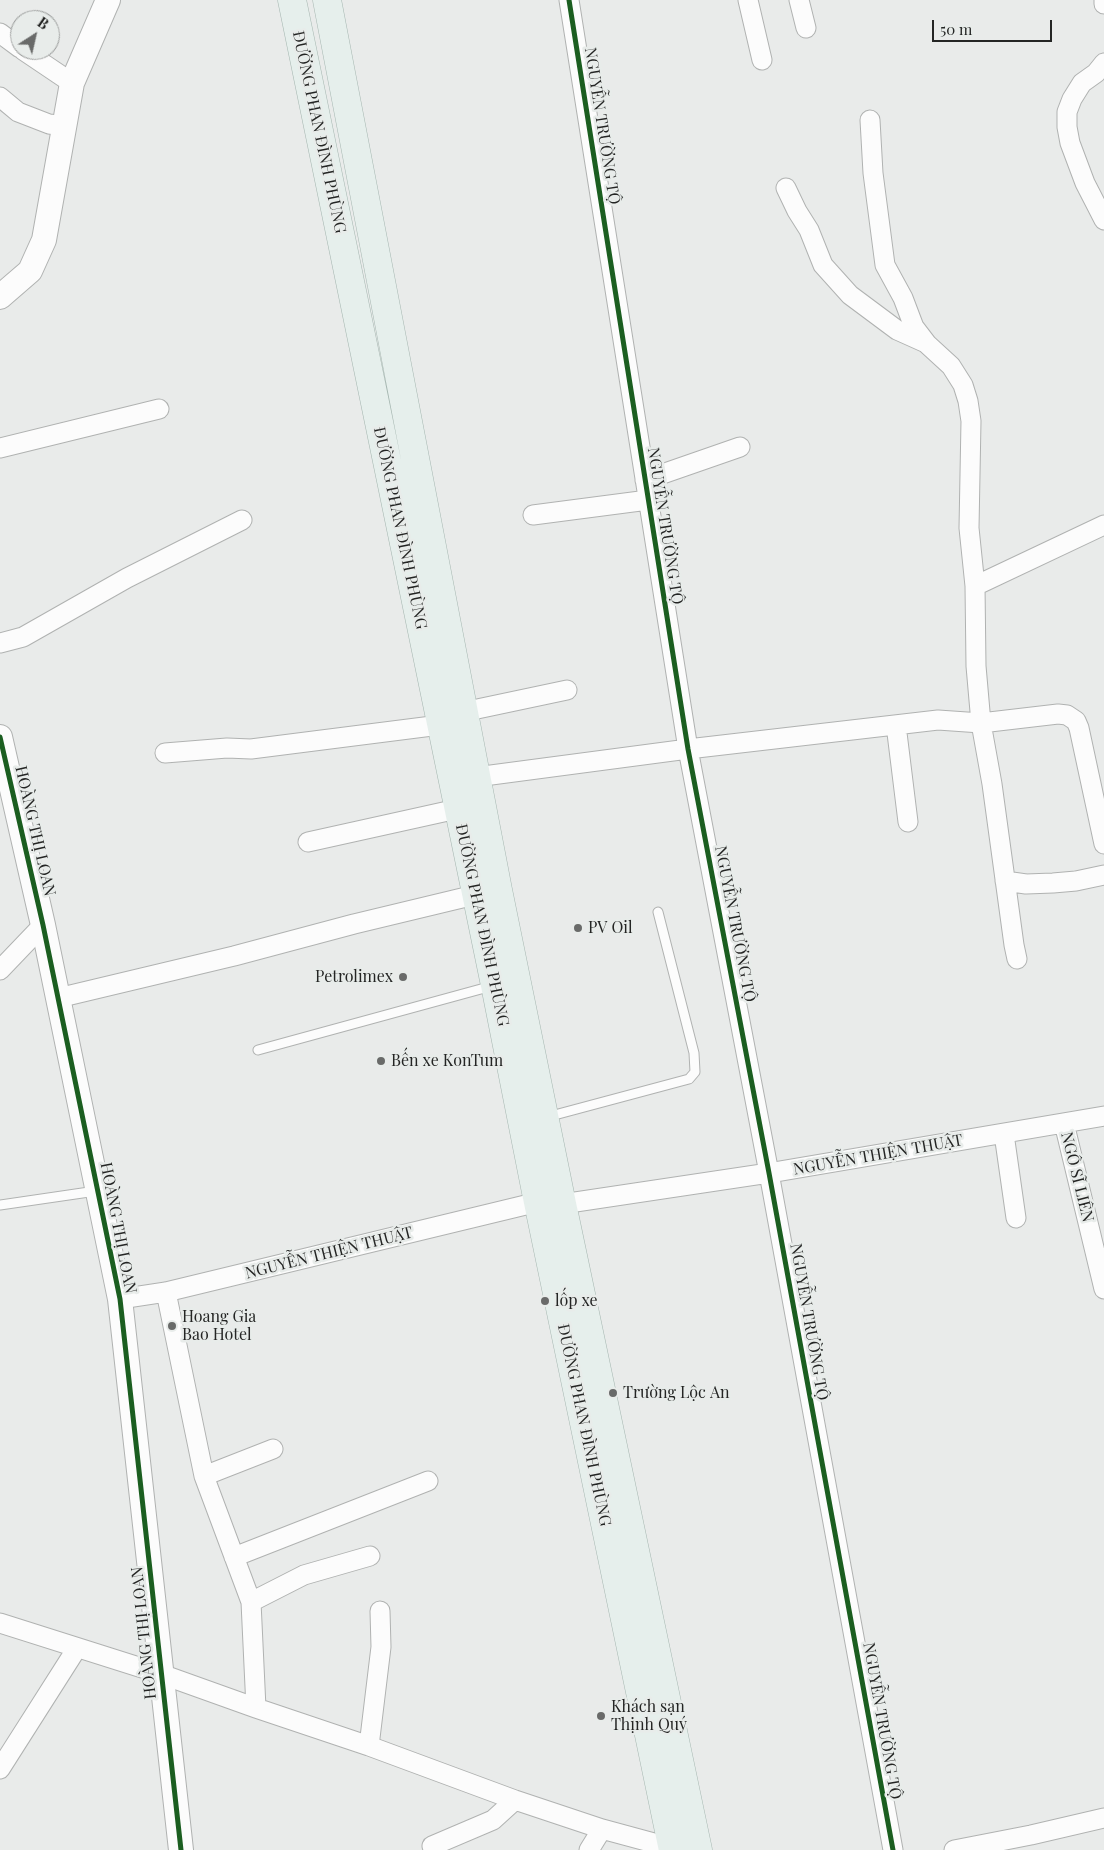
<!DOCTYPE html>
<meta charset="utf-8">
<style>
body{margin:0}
#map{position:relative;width:1104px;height:1850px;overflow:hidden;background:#e9ebea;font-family:"Playfair Display",serif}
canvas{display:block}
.north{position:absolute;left:10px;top:10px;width:50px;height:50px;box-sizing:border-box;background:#e8ecea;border:1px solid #9a9c9b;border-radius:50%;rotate:35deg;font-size:14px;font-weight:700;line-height:20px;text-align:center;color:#242524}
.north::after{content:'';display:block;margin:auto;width:18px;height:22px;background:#696a69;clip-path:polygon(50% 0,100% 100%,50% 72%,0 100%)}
.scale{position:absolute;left:932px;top:20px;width:120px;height:22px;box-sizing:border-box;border:2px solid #242524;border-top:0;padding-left:6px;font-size:15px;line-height:18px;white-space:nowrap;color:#242524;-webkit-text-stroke:4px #e8ecea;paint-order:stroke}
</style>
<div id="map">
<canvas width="1104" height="1850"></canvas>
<div class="north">B</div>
<div class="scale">50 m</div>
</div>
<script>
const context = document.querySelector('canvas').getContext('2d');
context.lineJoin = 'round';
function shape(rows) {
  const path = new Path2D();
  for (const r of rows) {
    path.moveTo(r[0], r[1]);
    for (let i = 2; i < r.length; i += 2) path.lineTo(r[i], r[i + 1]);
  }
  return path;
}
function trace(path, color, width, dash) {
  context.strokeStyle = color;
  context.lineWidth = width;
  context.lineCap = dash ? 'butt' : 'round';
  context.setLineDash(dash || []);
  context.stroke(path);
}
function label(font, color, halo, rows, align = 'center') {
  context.font = font + ' "Playfair Display",serif';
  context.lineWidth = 5;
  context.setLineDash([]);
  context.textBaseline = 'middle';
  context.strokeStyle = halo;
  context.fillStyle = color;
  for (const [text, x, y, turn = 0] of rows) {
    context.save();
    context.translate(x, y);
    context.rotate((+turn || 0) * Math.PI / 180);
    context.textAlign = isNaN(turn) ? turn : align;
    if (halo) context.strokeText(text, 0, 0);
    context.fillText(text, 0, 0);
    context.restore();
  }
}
const service = shape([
 [258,1050,492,986],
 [547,1117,689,1079,695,1072,694,1053,658,912],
 [0,1205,96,1191]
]);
const minor = shape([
 [569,0,688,749,769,1173,893,1850],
 [748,0,762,60],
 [799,0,806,28],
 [1104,0,1104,4],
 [0,33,20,48],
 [23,50,72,83],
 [1104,63,1096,73,1082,83,1072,99,1067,112,1067,127,1070,143,1085,183,1104,220],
 [0,97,18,112,49,124,65,126],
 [870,120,873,173,885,265,903,298,914,327,927,344,951,366,963,385,968,401,971,421,969,528,975,586,976,666,981,723,992,784,1014,945,1017,959],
 [786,188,797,211,809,230,823,265,850,295,897,330,926,343],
 [0,448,159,409],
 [645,480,740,447],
 [533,515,648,500],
 [975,586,1104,525],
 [0,643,23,637,127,578,242,520],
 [463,712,567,690],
 [896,725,908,822],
 [165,753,227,748,251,749,440,725],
 [476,777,688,749,938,720,981,723,1058,714,1067,715,1076,721,1079,728,1104,844],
 [308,842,457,809],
 [1005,881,1026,884,1053,883,1076,881,1104,875],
 [0,970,43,925],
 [58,998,234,956,354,924,487,892],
 [1064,1123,1104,1289],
 [1004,1134,1016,1218],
 [562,1204,769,1173,1104,1116],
 [166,1292,204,1476,251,1602,256,1708],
 [120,1299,166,1292,538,1202],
 [204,1476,273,1449],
 [234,1557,428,1481],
 [251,1602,304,1575,370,1556],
 [0,1623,161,1674,256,1708,369,1746,515,1800,602,1829,672,1848,682,1846],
 [369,1746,381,1647,380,1611],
 [0,1769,77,1648],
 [432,1846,493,1820,515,1800],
 [589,1850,602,1829],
 [954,1850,1031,1835,1104,1818]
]);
const tertiary = shape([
 [0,297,30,271,44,240,72,83,108,0],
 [0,737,43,925,120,1299,181,1850]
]);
const primary = shape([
 [292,0,495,985,538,1202,673,1850],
 [327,0,498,890,562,1204,698,1850]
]);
const cycleway = shape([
 [569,0,688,749,769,1173,893,1850],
 [0,737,43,925,120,1299,181,1850]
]);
const markers = [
 [578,928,5,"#696a69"],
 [403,977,5,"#696a69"],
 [381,1061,5,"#696a69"],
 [545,1301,5,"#696a69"],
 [172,1326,5,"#696a69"],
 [613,1393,5,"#696a69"],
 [601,1716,5,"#696a69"]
];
const streetNames = [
 ["NGUYỄN TRƯỜNG TỘ",602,126,81],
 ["ĐƯỜNG PHAN ĐÌNH PHÙNG",319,132,78],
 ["NGUYỄN TRƯỜNG TỘ",665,526,81],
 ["ĐƯỜNG PHAN ĐÌNH PHÙNG",400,528,78],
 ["HOÀNG THỊ LOAN",35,831,77],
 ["NGUYỄN TRƯỜNG TỘ",735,924,79],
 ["ĐƯỜNG PHAN ĐÌNH PHÙNG",482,925,78],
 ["NGUYỄN THIỆN THUẬT",878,1155,-10],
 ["NGÔ SĨ LIÊN",1077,1177,76],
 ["HOÀNG THỊ LOAN",118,1228,79],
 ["NGUYỄN THIỆN THUẬT",329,1253,-14],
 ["NGUYỄN TRƯỜNG TỘ",809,1322,80],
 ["ĐƯỜNG PHAN ĐÌNH PHÙNG",584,1425,78],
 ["HOÀNG THỊ LOAN",144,1633,-96],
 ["NGUYỄN TRƯỜNG TỘ",882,1721,80]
];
const poiNames = [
 ["PV Oil",588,928],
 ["Petrolimex",393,977,"right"],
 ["Bến xe KonTum",391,1061],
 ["lốp xe",555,1301],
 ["Hoang Gia",182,1317],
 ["Bao Hotel",182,1335],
 ["Trường Lộc An",623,1393],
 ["Khách sạn",611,1707],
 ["Thịnh Quý",611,1725]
];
trace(service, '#b0b2b1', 11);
trace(minor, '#b0b2b1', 21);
trace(tertiary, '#b0b2b1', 26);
trace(primary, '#a5b6b0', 29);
trace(service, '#fcfcfc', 9);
trace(minor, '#fcfcfc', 19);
trace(tertiary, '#fcfcfc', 24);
trace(primary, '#e6efec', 28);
trace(cycleway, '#1b5e20', 5);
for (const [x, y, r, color] of markers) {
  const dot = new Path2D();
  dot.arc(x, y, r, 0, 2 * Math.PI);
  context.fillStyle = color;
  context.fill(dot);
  trace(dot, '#e8ecea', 2);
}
label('16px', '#242524', '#e8ecea', streetNames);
label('16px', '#242524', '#e8ecea', poiNames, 'left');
</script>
